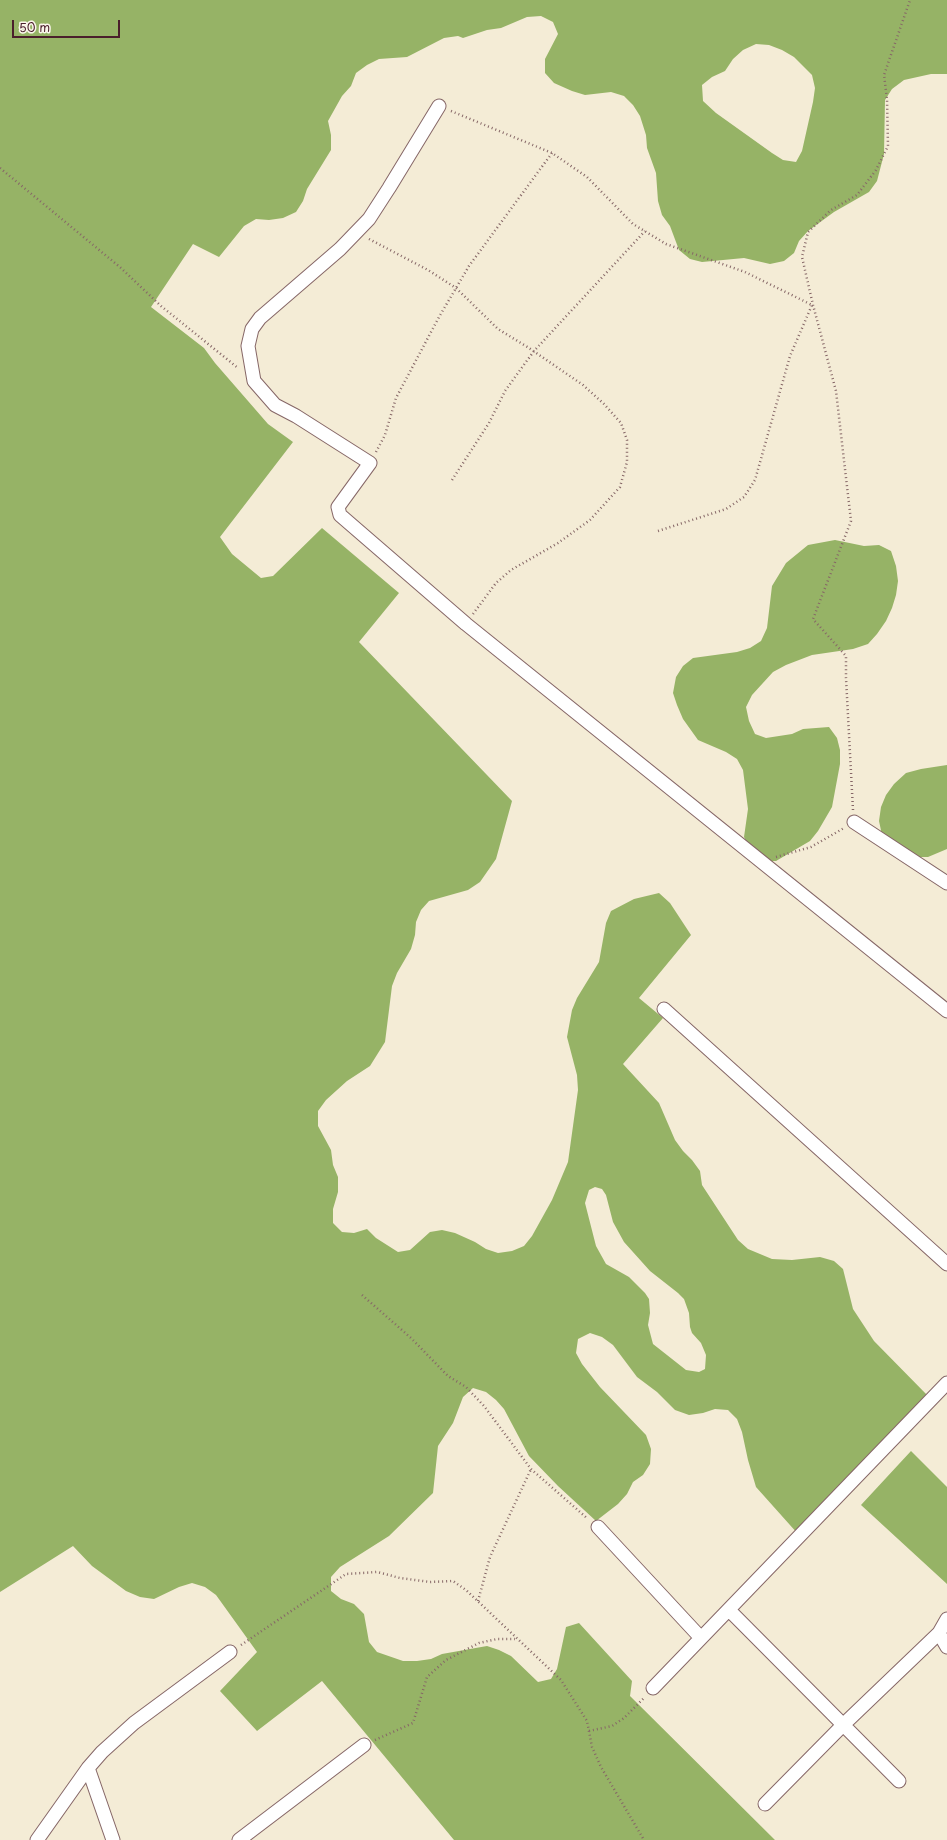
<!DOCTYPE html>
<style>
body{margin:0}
#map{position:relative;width:947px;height:1840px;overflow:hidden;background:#f4ecd6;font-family:"Playpen Sans",sans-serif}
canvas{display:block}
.scale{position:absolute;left:12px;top:20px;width:108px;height:18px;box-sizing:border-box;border:2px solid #4a1f2b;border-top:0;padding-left:5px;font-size:12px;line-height:14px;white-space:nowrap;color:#4a1f2b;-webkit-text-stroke:3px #fbf7ec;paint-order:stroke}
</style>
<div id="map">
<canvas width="947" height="1840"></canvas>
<div class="scale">50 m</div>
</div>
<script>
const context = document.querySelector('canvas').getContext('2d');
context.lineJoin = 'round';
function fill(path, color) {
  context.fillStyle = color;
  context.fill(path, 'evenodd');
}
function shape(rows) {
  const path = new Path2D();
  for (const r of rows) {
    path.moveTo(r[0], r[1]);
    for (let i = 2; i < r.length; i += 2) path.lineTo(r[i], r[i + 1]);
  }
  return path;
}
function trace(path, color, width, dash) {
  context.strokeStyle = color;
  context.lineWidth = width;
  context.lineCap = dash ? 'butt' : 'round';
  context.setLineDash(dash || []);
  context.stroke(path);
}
const forest = shape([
 [0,0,947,0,947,74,931,74,904,80,892,89,885,100,884,154,877,181,869,192,834,212,808,231,799,241,794,253,784,261,770,264,744,258,702,262,690,259,679,250,670,226,662,215,658,201,656,173,647,148,646,135,640,116,633,105,624,96,611,92,585,95,572,91,554,83,545,73,545,59,558,34,553,22,541,16,527,17,501,28,487,30,463,38,458,36,444,38,407,57,379,59,367,65,356,73,351,86,342,96,328,121,331,135,331,150,307,189,303,201,296,212,283,218,269,220,256,219,244,226,219,257,193,244,151,307,204,348,215,363,268,424,293,442,220,537,232,554,261,578,273,576,322,528,399,593,359,642,512,801,496,859,480,882,468,890,429,901,421,910,416,922,415,935,411,949,397,973,392,986,385,1042,370,1066,347,1081,326,1100,318,1111,318,1126,331,1150,333,1165,338,1177,338,1192,333,1209,333,1223,342,1232,354,1233,367,1229,376,1238,398,1252,410,1250,430,1232,442,1230,455,1233,475,1242,486,1249,498,1253,512,1251,524,1246,532,1236,552,1200,568,1162,578,1090,577,1075,567,1037,572,1010,577,998,599,962,606,923,611,911,634,899,659,893,670,903,691,935,639,998,663,1018,623,1064,659,1103,675,1140,683,1151,692,1160,700,1171,702,1185,738,1240,748,1249,772,1259,792,1260,820,1257,834,1261,843,1269,853,1309,874,1341,929,1397,798,1534,756,1487,748,1460,742,1432,737,1419,728,1410,715,1409,703,1413,689,1415,675,1410,657,1392,637,1377,613,1345,602,1337,590,1333,578,1339,576,1353,582,1364,600,1387,646,1435,651,1449,650,1464,643,1475,633,1482,627,1494,618,1504,596,1521,558,1486,529,1456,504,1409,496,1400,486,1392,473,1388,463,1397,453,1423,438,1446,433,1493,389,1536,340,1567,331,1577,331,1591,341,1599,354,1604,364,1614,369,1642,377,1652,403,1661,417,1661,431,1659,442,1654,487,1646,499,1650,511,1656,538,1682,551,1679,557,1669,566,1627,579,1623,632,1681,630,1696,775,1840,454,1840,322,1681,257,1731,220,1691,257,1652,216,1595,205,1587,192,1583,179,1587,154,1599,140,1597,126,1591,92,1566,73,1546,0,1592],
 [756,44,769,45,782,50,794,57,812,75,815,88,813,102,802,151,796,162,783,160,772,153,716,113,703,101,702,85,712,77,725,71,733,59,743,50],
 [595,1187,602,1189,606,1195,613,1222,624,1242,650,1271,678,1293,684,1299,689,1313,690,1327,692,1333,701,1343,706,1355,705,1369,699,1372,686,1370,653,1344,648,1325,650,1313,649,1299,645,1293,629,1277,606,1264,596,1246,585,1203,589,1190],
 [835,540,864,546,879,545,891,551,896,566,898,581,896,595,892,608,886,621,877,634,868,644,853,649,812,655,786,665,773,672,752,695,746,707,749,721,755,734,766,738,792,734,803,729,829,727,837,738,840,750,840,764,832,807,818,831,810,841,776,861,761,861,751,850,744,837,748,809,743,770,737,759,726,752,698,740,683,719,677,705,673,693,676,677,683,666,693,658,737,652,750,648,761,641,767,628,772,586,786,563,808,545],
 [947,765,947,849,928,857,913,857,882,835,879,821,881,807,886,795,894,784,906,773,921,769],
 [911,1451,947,1487,947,1584,861,1505]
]);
const path = shape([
 [451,111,552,153,587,177,633,224,666,244,745,272,812,305],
 [0,168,121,268,161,306,238,368],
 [369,239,428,270,456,288,498,329,529,348,583,385,604,404,621,423,627,440,627,462,620,487,590,520,558,543,511,570,496,583,473,614],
 [376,452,385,435,396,398,439,317,469,266,552,153],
 [452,480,489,423,505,391,534,351,645,231],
 [658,531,726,509,744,497,755,480,790,356,812,305],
 [853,810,846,678,846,656,813,619,851,521,836,391,813,305,802,257,808,232,831,210,857,195,876,170,888,146,887,99,884,75,910,0],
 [776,857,811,847,844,828],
 [362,1295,411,1338,448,1376,466,1387,484,1406,531,1469,588,1519],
 [478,1601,490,1557,531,1469],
 [241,1645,346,1574,377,1572,400,1578,430,1582,453,1581,466,1590,561,1680,587,1721,592,1747,601,1767,644,1840],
 [589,1731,612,1726,624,1718,645,1697],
 [375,1740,413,1723,427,1677,446,1660,479,1643,497,1639,515,1639]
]);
const street = shape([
 [439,106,389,188,369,219,340,249,260,318,252,329,248,346,254,381,275,405,296,416,370,463,338,507,340,515,466,624,947,1011],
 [854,822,947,883],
 [664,1009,947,1264],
 [598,1527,701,1638],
 [729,1610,899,1781],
 [939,1633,947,1647],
 [653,1688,947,1383],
 [88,1768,113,1840],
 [765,1804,843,1725,939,1633,947,1619],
 [37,1840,88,1768,102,1752,134,1723,230,1652],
 [239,1840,364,1745]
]);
fill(forest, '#96b366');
trace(street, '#866767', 15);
trace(path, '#866767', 2.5, [1, 3]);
trace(street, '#fff', 13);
</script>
